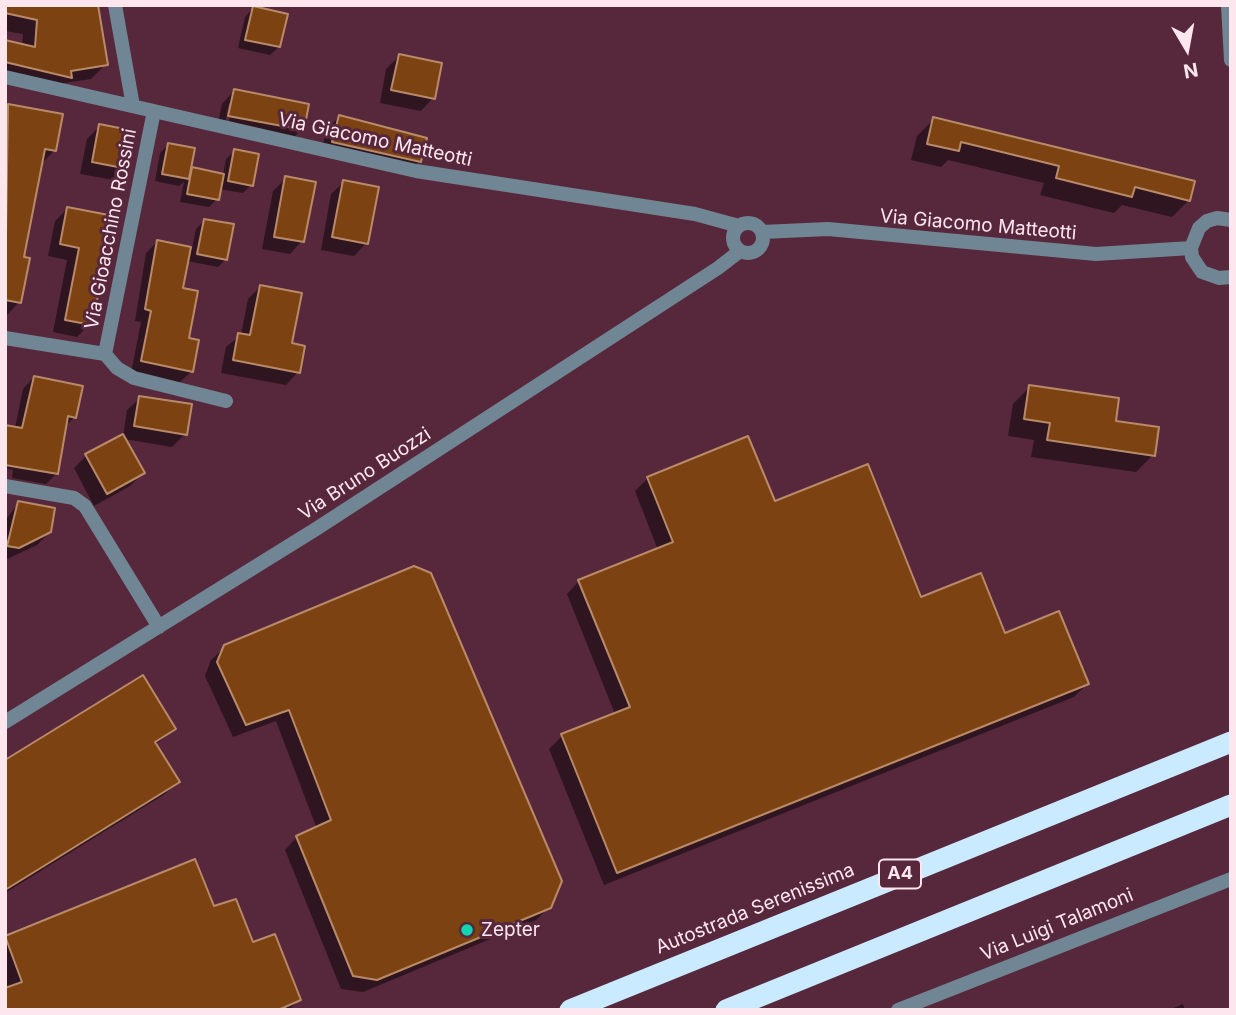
<!DOCTYPE html>
<style>
body{margin:0}
#map{position:relative;width:1236px;height:1015px;overflow:hidden;background:#57283b;font-family:Inter,sans-serif}
canvas{display:block}
.frame{position:absolute;inset:0;border:7px solid #fee6ee;pointer-events:none}
.north{position:absolute;left:1152px;top:14px;width:70px;height:70px;-webkit-text-stroke:5px #57283b;paint-order:stroke;rotate:170deg;font-size:19px;font-weight:700;line-height:28px;text-align:center;color:#fee6ee}
.north::after{content:'';display:block;margin:auto;width:24px;height:32px;background:#fee6ee;clip-path:polygon(50% 0,100% 100%,50% 72%,0 100%)}
</style>
<div id="map">
<canvas width="1236" height="1015"></canvas>
<div class="frame"></div>
<div class="north">N</div>
</div>
<script>
const context = document.querySelector('canvas').getContext('2d');
context.lineJoin = 'round';
function fill(path, color) {
  context.fillStyle = color;
  context.fill(path, 'evenodd');
}
function shape(rows) {
  const path = new Path2D();
  for (const r of rows) {
    if (r.length === 3) {
      path.moveTo(r[0] + r[2], r[1]);
      path.arc(r[0], r[1], r[2], 0, 2 * Math.PI);
      continue;
    }
    path.moveTo(r[0], r[1]);
    for (let i = 2; i < r.length; i += 2) path.lineTo(r[i], r[i + 1]);
  }
  return path;
}
function trace(path, color, width, dash) {
  context.strokeStyle = color;
  context.lineWidth = width;
  context.lineCap = dash ? 'butt' : 'round';
  context.setLineDash(dash || []);
  context.stroke(path);
}
function label(font, color, halo, rows, align = 'center') {
  context.font = font + ' Inter,sans-serif';
  context.lineWidth = 6;
  context.setLineDash([]);
  context.textBaseline = 'middle';
  context.strokeStyle = halo;
  context.fillStyle = color;
  for (const [text, x, y, turn = 0] of rows) {
    context.save();
    context.translate(x, y);
    context.rotate((+turn || 0) * Math.PI / 180);
    context.textAlign = isNaN(turn) ? turn : align;
    if (halo) context.strokeText(text, 0, 0);
    context.fillText(text, 0, 0);
    context.restore();
  }
}
const shadow = shape([
 [5,5,96,5,106,64,91,79,64,83,56,92,5,80,5,42,22,46,23,34,5,31],
 [253,8,279,47,270,55,238,48,245,17],
 [399,56,433,98,421,111,380,103,386,69],
 [234,91,302,129,289,142,217,128,222,104],
 [229,103,233,103,228,125,225,124],
 [8,106,55,150,42,163,22,259,19,302,7,315,5,109],
 [339,117,419,161,406,174,320,154,327,129],
 [934,119,1189,200,1172,217,1122,205,1114,213,1040,195,1044,183,948,160,941,167,911,160,917,136],
 [100,126,127,168,114,180,80,174,87,139],
 [168,145,188,174,193,169,223,175,226,159,235,151,251,185,243,193,219,189,217,199,209,207,180,202,184,182,179,186,155,181,160,153],
 [286,178,302,241,290,254,262,249,273,191],
 [344,182,366,243,354,256,321,250,331,194],
 [67,209,112,217,90,324,77,337,53,332,67,260,48,256,55,221],
 [204,221,226,259,218,267,187,261,181,290,192,371,180,382,131,373,141,322,135,321,146,253,157,242,192,249,196,229],
 [260,287,290,345,298,372,286,385,221,373,226,347,241,335,248,299],
 [34,377,75,417,64,427,57,473,46,484,12,478,13,470,5,468,5,427,15,428,23,389],
 [1030,387,1114,422,1153,455,1136,472,1031,457,1034,440,1008,436,1013,404],
 [140,398,185,434,172,447,124,439,143,473,130,486,94,506,74,468,86,456,123,436,127,410],
 [648,478,774,504,920,599,1004,635,1087,684,1074,697,604,885,549,749,562,736,615,714,567,594,579,581,658,550,635,491],
 [19,503,50,532,37,545,5,560,5,520],
 [225,647,549,907,536,920,363,992,341,989,285,850,297,837,317,829,276,721,233,737,205,676,211,660],
 [174,729,155,745,178,782,165,794,5,893,5,762],
 [194,861,213,908,252,944,299,1000,289,1010,5,1010,5,938],
 [1183,1004,1185,1010,1169,1010]
]);
const building = shape([
 [5,5,98,5,108,65,71,71,72,78,5,62,5,40,35,47,37,20,5,13,5,5],
 [253,6,288,14,280,47,245,40,253,6],
 [399,54,442,63,435,99,391,90,399,54],
 [234,89,309,104,304,130,228,116,234,89],
 [8,104,63,114,56,151,45,149,24,257,30,258,21,303,5,300,8,104],
 [339,115,427,138,421,162,332,142,339,115],
 [933,117,1195,181,1190,201,1135,187,1132,197,1056,178,1059,166,961,142,959,151,927,144,933,117],
 [99,124,135,131,128,169,92,162,99,124],
 [168,143,195,148,189,179,162,174,168,143],
 [234,149,259,154,253,186,228,181,234,149],
 [192,167,224,174,219,200,187,194,192,167],
 [285,176,316,182,304,242,274,237,285,176],
 [343,180,379,187,368,244,332,237,343,180],
 [67,207,114,216,92,325,65,320,79,248,60,244,67,207],
 [204,219,234,224,227,260,197,254,204,219],
 [157,240,191,247,183,288,198,291,189,338,199,340,193,372,141,361,151,311,145,309,157,240],
 [260,285,302,293,292,343,305,346,300,373,233,360,238,333,250,335,260,285],
 [34,376,83,386,76,418,68,416,58,474,5,465,5,425,22,428,34,376],
 [1029,385,1119,398,1116,421,1159,427,1155,456,1047,440,1050,423,1024,419,1029,385],
 [139,396,192,404,187,435,134,426,139,396],
 [123,434,145,473,107,494,85,454,123,434],
 [748,436,775,501,868,464,921,597,981,573,1005,633,1059,611,1089,684,617,873,561,734,630,707,578,580,673,542,647,477,748,436],
 [18,501,55,508,51,532,19,548,7,546,18,501],
 [414,566,431,573,562,881,551,908,377,980,353,976,296,836,331,820,289,710,246,725,217,662,224,645,414,566],
 [143,675,176,729,155,742,180,782,5,890,5,760,143,675],
 [195,859,214,906,236,899,253,942,275,934,301,1000,278,1010,5,1010,5,988,22,982,5,936,195,859]
]);
const street = shape([
 [115,5,133,106],
 [1228,5,1231,60],
 [5,77,416,171,695,214,739,226],
 [1231,220,1217,218,1207,221,1199,228,1191,248,1192,257,1202,272,1219,278,1231,277],
 [748,238,15],
 [762,232,828,229,1096,254,1191,248],
 [5,338,105,354,117,368,134,378,226,401],
 [105,354,154,111],
 [5,486,74,498,85,506,159,627],
 [5,722,316,529,718,268,740,251],
 [898,1010,1231,879]
]);
const highway = shape([
 [570,1010,1231,742],
 [726,1010,1231,805]
]);
const markers = [
 [467,930,7,"#12d5b4"]
];
const shields = [
 [900,874,42]
];
const shieldNames = [
 ["A4",900,874]
];
const streetNames = [
 ["Via Giacomo Matteotti",375,140,12],
 ["Via Giacomo Matteotti",978,225,5],
 ["Via Gioacchino Rossini",111,229,-79],
 ["Via Bruno Buozzi",365,474,-33],
 ["Autostrada Serenissima",755,909,-22],
 ["Via Luigi Talamoni",1057,925,-22]
];
const poiNames = [
 ["Zepter",481,930]
];
fill(shadow, '#0007');
fill(building, '#7c4211');
trace(building, '#b98a69', 2);
trace(street, '#708694', 14);
trace(highway, '#caebff', 21);
for (const [x, y, r, color] of markers) {
  const dot = new Path2D();
  dot.arc(x, y, r, 0, 2 * Math.PI);
  context.fillStyle = color;
  context.fill(dot);
  trace(dot, '#57283b', 2.5);
}
for (const [x, y, w] of shields) {
  const box = new Path2D();
  box.roundRect(x - w / 2, y - 14.5, w, 29, 5);
  context.fillStyle = '#57283b';
  context.fill(box);
  trace(box, '#fee6ee', 2);
}
label('bold 18px', '#fee6ee', null, shieldNames);
label('19px', '#fee6ee', '#57283b', streetNames);
label('19px', '#fee6ee', '#57283b', poiNames, 'left');
</script>
